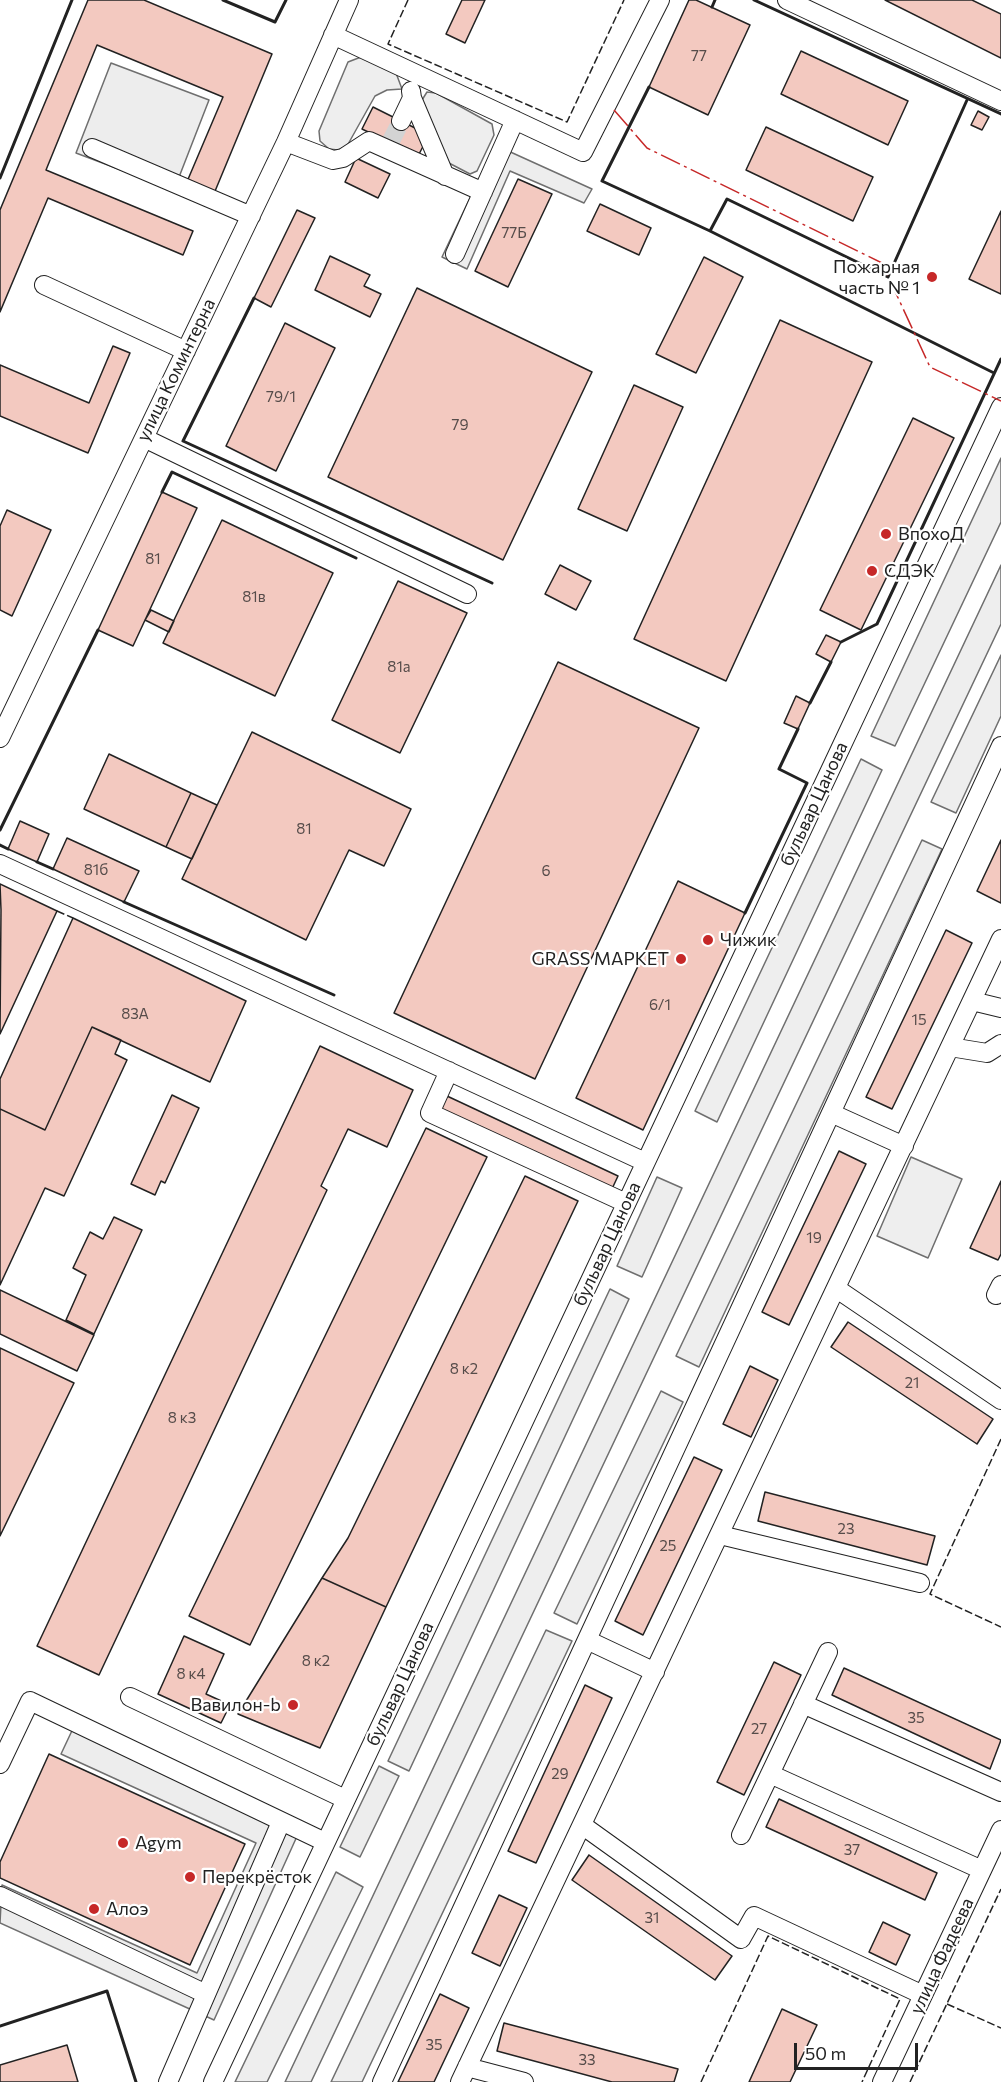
<!DOCTYPE html>
<meta charset="utf-8">
<style>
body{margin:0}
#map{position:relative;width:1001px;height:2082px;overflow:hidden;background:#fff;font-family:Commissioner,sans-serif}
canvas{display:block}
.scale{position:absolute;left:794px;top:2043px;width:124px;height:27px;box-sizing:border-box;border:3px solid #222;border-top:0;padding-left:8px;font-size:18px;line-height:21px;white-space:nowrap;color:#222;-webkit-text-stroke:4px #fff;paint-order:stroke}
</style>
<div id="map">
<canvas width="1001" height="2082"></canvas>
<div class="scale">50 m</div>
</div>
<script>
const context = document.querySelector('canvas').getContext('2d');
context.lineJoin = 'round';
function fill(path, color) {
  context.fillStyle = color;
  context.fill(path, 'evenodd');
}
function shape(rows) {
  const path = new Path2D();
  for (const r of rows) {
    path.moveTo(r[0], r[1]);
    for (let i = 2; i < r.length; i += 2) path.lineTo(r[i], r[i + 1]);
  }
  return path;
}
function trace(path, color, width, dash) {
  context.strokeStyle = color;
  context.lineWidth = width;
  context.lineCap = dash ? 'butt' : 'round';
  context.setLineDash(dash || []);
  context.stroke(path);
}
function label(font, color, halo, rows, align = 'center') {
  context.font = font + ' Commissioner,sans-serif';
  context.lineWidth = 4.5;
  context.setLineDash([]);
  context.textBaseline = 'middle';
  context.strokeStyle = halo;
  context.fillStyle = color;
  for (const [text, x, y, turn = 0] of rows) {
    context.save();
    context.translate(x, y);
    context.rotate((+turn || 0) * Math.PI / 180);
    context.textAlign = isNaN(turn) ? turn : align;
    if (halo) context.strokeText(text, 0, 0);
    context.fillText(text, 0, 0);
    context.restore();
  }
}
const green = shape([
 [361,57,396,73,402,89,387,90,375,96,347,146,338,150,329,149,320,141,319,131,348,62,361,57],
 [427,92,436,93,492,124,494,135,477,171,470,174,447,162,422,100,427,92],
 [1001,458,1001,522,895,746,871,736,1001,458],
 [1001,565,1001,624,311,2082,285,2082,1001,565],
 [1001,655,1001,716,956,813,931,802,1001,655],
 [861,759,882,770,717,1122,695,1111,861,759],
 [922,840,942,849,699,1367,676,1356,922,840],
 [911,1157,962,1179,928,1258,877,1236,911,1157],
 [610,1289,629,1299,409,1771,388,1761,610,1289],
 [661,1391,683,1402,577,1624,554,1613,661,1391],
 [546,1630,572,1641,362,2082,331,2082,546,1630],
 [336,1872,363,1887,267,2082,235,2082,336,1872]
]);
const parking = shape([
 [111,63,209,100,174,190,76,153,111,63],
 [495,145,592,189,584,203,510,171,467,269,442,257,495,145],
 [657,1177,682,1188,642,1277,617,1266,657,1177],
 [77,1720,303,1823,214,2020,0,1923,2,1885,197,1973,256,1843,61,1754,77,1720],
 [379,1766,399,1776,360,1857,340,1847,379,1766]
]);
const building = shape([
 [88,0,144,0,272,54,213,196,186,184,223,97,97,45,46,170,193,231,183,255,48,198,0,312,0,210,88,0],
 [462,0,485,0,465,43,446,34,462,0],
 [689,0,696,0,750,25,708,115,649,87,689,0],
 [885,0,972,0,1001,14,1001,58,885,0],
 [801,51,908,101,888,145,781,94,801,51],
 [373,107,429,135,418,156,362,129,373,107],
 [978,111,989,117,982,130,971,125,978,111],
 [766,127,873,177,853,221,746,170,766,127],
 [356,158,390,174,378,198,345,182,356,158],
 [518,179,552,194,508,287,475,271,518,179],
 [600,204,651,228,639,255,587,231,600,204],
 [297,210,315,218,271,307,254,298,297,210],
 [1001,211,1001,294,969,279,1001,211],
 [330,256,370,275,364,286,381,294,370,317,315,290,330,256],
 [704,257,743,277,696,373,656,354,704,257],
 [417,288,592,372,503,560,328,477,417,288],
 [780,320,872,362,726,681,634,639,780,320],
 [285,323,335,348,276,471,226,446,285,323],
 [113,346,130,353,88,453,0,416,0,365,89,403,113,346],
 [634,385,683,407,627,531,578,509,634,385],
 [913,418,954,438,861,630,820,610,913,418],
 [162,492,197,508,133,646,98,630,162,492],
 [7,510,51,530,12,616,0,610,0,526,7,510],
 [222,520,333,573,275,696,163,643,222,520],
 [560,565,591,581,576,610,545,594,560,565],
 [398,581,467,613,400,753,332,720,398,581],
 [151,610,174,621,169,632,145,620,151,610],
 [826,635,841,642,831,662,816,654,826,635],
 [558,662,699,728,535,1079,394,1013,558,662],
 [796,696,810,703,798,729,784,723,796,696],
 [252,732,411,809,384,866,349,850,306,940,182,879,252,732],
 [109,754,191,793,166,847,84,809,109,754],
 [191,793,217,805,192,859,166,847,191,793],
 [20,821,49,834,37,862,8,849,20,821],
 [67,838,139,871,124,902,53,869,67,838],
 [1001,840,1001,903,977,891,1001,840],
 [678,881,745,913,643,1130,576,1098,678,881],
 [0,884,57,911,0,1034,1,910,0,884],
 [73,918,246,1001,210,1082,92,1027,45,1130,0,1109,0,1079,73,918],
 [946,930,972,943,892,1109,866,1097,946,930],
 [92,1027,121,1040,115,1054,127,1060,64,1196,45,1188,0,1285,0,1109,45,1130,92,1027],
 [320,1046,413,1090,387,1147,348,1129,321,1186,327,1190,99,1675,37,1646,320,1046],
 [172,1095,199,1108,165,1183,161,1181,155,1195,131,1184,172,1095],
 [447,1096,618,1176,611,1191,440,1111,447,1096],
 [426,1128,487,1157,250,1645,189,1616,426,1128],
 [839,1151,866,1164,789,1325,762,1312,839,1151],
 [525,1176,578,1201,386,1607,322,1578,348,1538,525,1176],
 [1001,1181,1001,1254,998,1260,970,1248,1001,1181],
 [114,1217,142,1230,94,1334,66,1320,86,1275,73,1268,90,1232,103,1239,114,1217],
 [0,1290,94,1335,77,1371,0,1334,0,1290],
 [848,1322,993,1419,977,1444,831,1347,848,1322],
 [0,1348,74,1383,0,1536,0,1348],
 [750,1366,778,1380,751,1437,723,1424,750,1366],
 [694,1457,722,1470,643,1635,615,1621,694,1457],
 [765,1492,935,1536,927,1565,758,1521,765,1492],
 [322,1578,386,1607,320,1748,238,1714,322,1578],
 [184,1636,224,1654,206,1694,230,1705,221,1723,158,1694,184,1636],
 [774,1662,801,1675,744,1795,717,1782,774,1662],
 [844,1668,1001,1740,990,1769,832,1695,844,1668],
 [585,1685,612,1698,536,1863,508,1851,585,1685],
 [49,1754,245,1844,190,1965,0,1878,0,1862,49,1754],
 [779,1799,937,1873,925,1900,766,1827,779,1799],
 [589,1855,732,1956,715,1980,572,1880,589,1855],
 [499,1895,527,1908,500,1966,472,1953,499,1895],
 [883,1922,910,1935,896,1965,869,1952,883,1922],
 [440,1994,469,2008,434,2082,398,2082,440,1994],
 [782,2009,817,2025,790,2082,749,2082,782,2009],
 [504,2023,678,2069,674,2082,612,2082,497,2051,504,2023],
 [67,2045,78,2082,0,2082,0,2065,67,2045]
]);
const minorTunnel = shape([
 [390,143,401,121]
]);
const minor = shape([
 [787,0,1001,101],
 [333,35,583,152,660,0],
 [412,98,445,176],
 [401,121,412,98,411,91],
 [286,142,333,160,343,158,369,141,483,192],
 [92,148,251,216],
 [455,254,515,120],
 [44,285,186,351],
 [144,438,467,594],
 [0,738,286,142,349,0],
 [0,864,645,1162],
 [972,1001,1001,1008],
 [950,1047,987,1053,1001,1044],
 [449,1071,430,1113,626,1203],
 [831,1113,904,1146],
 [837,1289,1001,1400],
 [996,1295,1001,1285],
 [720,1535,920,1583],
 [587,1640,655,1672],
 [130,1697,345,1799],
 [803,1704,1001,1792],
 [0,1764,30,1701,325,1842],
 [770,1774,982,1870],
 [582,1825,741,1939,754,1916,923,1995],
 [741,1835,828,1652],
 [0,1896,206,1994],
 [467,2067,524,2082],
 [168,2082,281,1822],
 [213,2082,1001,407],
 [382,2082,1001,746],
 [460,2082,1001,939],
 [882,2082,1001,1830]
]);
const fence = shape([
 [408,0,388,44,567,122,624,0],
 [57,911,73,918],
 [1001,1439,930,1594,1001,1627],
 [947,2004,1001,2028],
 [701,2082,768,1936,900,1999,862,2082],
 [910,2082,1001,1889]
]);
const wall = shape([
 [223,0,275,22,286,0],
 [754,0,1001,114],
 [712,7,715,0],
 [649,87,602,181,710,231,994,373],
 [0,178,72,0],
 [710,231,727,199,888,277,967,100],
 [254,298,183,441,492,583],
 [162,492,172,472,356,558],
 [841,642,877,624,1001,359],
 [810,703,831,662],
 [0,830,98,630],
 [0,845,8,849],
 [37,862,53,869],
 [124,902,334,995],
 [745,913,807,783,779,769,798,729],
 [0,2026,107,1991,136,2082]
]);
const power = shape([
 [614,110,647,148,882,263,930,367,1001,401]
]);
const markers = [
 [932,277,6,"#c62828"],
 [886,534,6,"#c62828"],
 [872,571,6,"#c62828"],
 [708,940,6,"#c62828"],
 [681,959,6,"#c62828"],
 [293,1705,6,"#c62828"],
 [123,1843,6,"#c62828"],
 [190,1877,6,"#c62828"],
 [94,1909,6,"#c62828"]
];
const numberNames = [
 ["77",699,56],
 ["77Б",514,233],
 ["79/1",281,397],
 ["79",460,425],
 ["81",153,559],
 ["81в",254,597],
 ["81а",399,667],
 ["81",304,829],
 ["81б",96,870],
 ["6",546,871],
 ["6/1",660,1005],
 ["83А",135,1014],
 ["15",919,1020],
 ["19",814,1238],
 ["8 к2",464,1369],
 ["21",912,1383],
 ["8 к3",182,1418],
 ["23",846,1529],
 ["25",668,1546],
 ["8 к2",316,1661],
 ["8 к4",191,1674],
 ["35",916,1718],
 ["27",759,1729],
 ["29",560,1774],
 ["37",852,1850],
 ["31",652,1918],
 ["35",434,2045],
 ["33",587,2060]
];
const poiNames = [
 ["Пожарная",920,267,"right"],
 ["часть № 1",920,288,"right"],
 ["ВпохоД",898,534],
 ["СДЭК",884,571],
 ["Чижик",720,940],
 ["GRASS МАРКЕТ",669,959,"right"],
 ["Вавилон-b",281,1705,"right"],
 ["Agym",135,1843],
 ["Перекрёсток",202,1877],
 ["Алоэ",106,1909]
];
const streetNames = [
 ["улица Коминтерна",176,370,-64],
 ["бульвар Цанова",814,804,-65],
 ["бульвар Цанова",607,1244,-65],
 ["бульвар Цанова",400,1684,-65],
 ["улица Фадеева",942,1956,-65]
];
fill(green, '#eee');
trace(green, '#6f6f6f', 1.5);
fill(parking, '#ededed');
trace(parking, '#6f6f6f', 1.5);
fill(building, '#f3c9c0');
trace(building, '#222', 1.5);
trace(minorTunnel, '#d3d3d3', 18, [18, 9]);
trace(minor, '#222', 20);
trace(minor, '#fff', 18);
trace(fence, '#222', 1.5, [8, 3]);
trace(wall, '#222', 3);
trace(power, '#c62828', 1.5, [21, 4.5, 3, 4.5]);
for (const [x, y, r, color] of markers) {
  const dot = new Path2D();
  dot.arc(x, y, r, 0, 2 * Math.PI);
  context.fillStyle = color;
  context.fill(dot);
  trace(dot, '#fff', 2);
}
label('15px', '#564c4a', null, numberNames);
label('18px', '#222', '#fff', poiNames, 'left');
label('18px', '#222', '#fff', streetNames);
</script>
